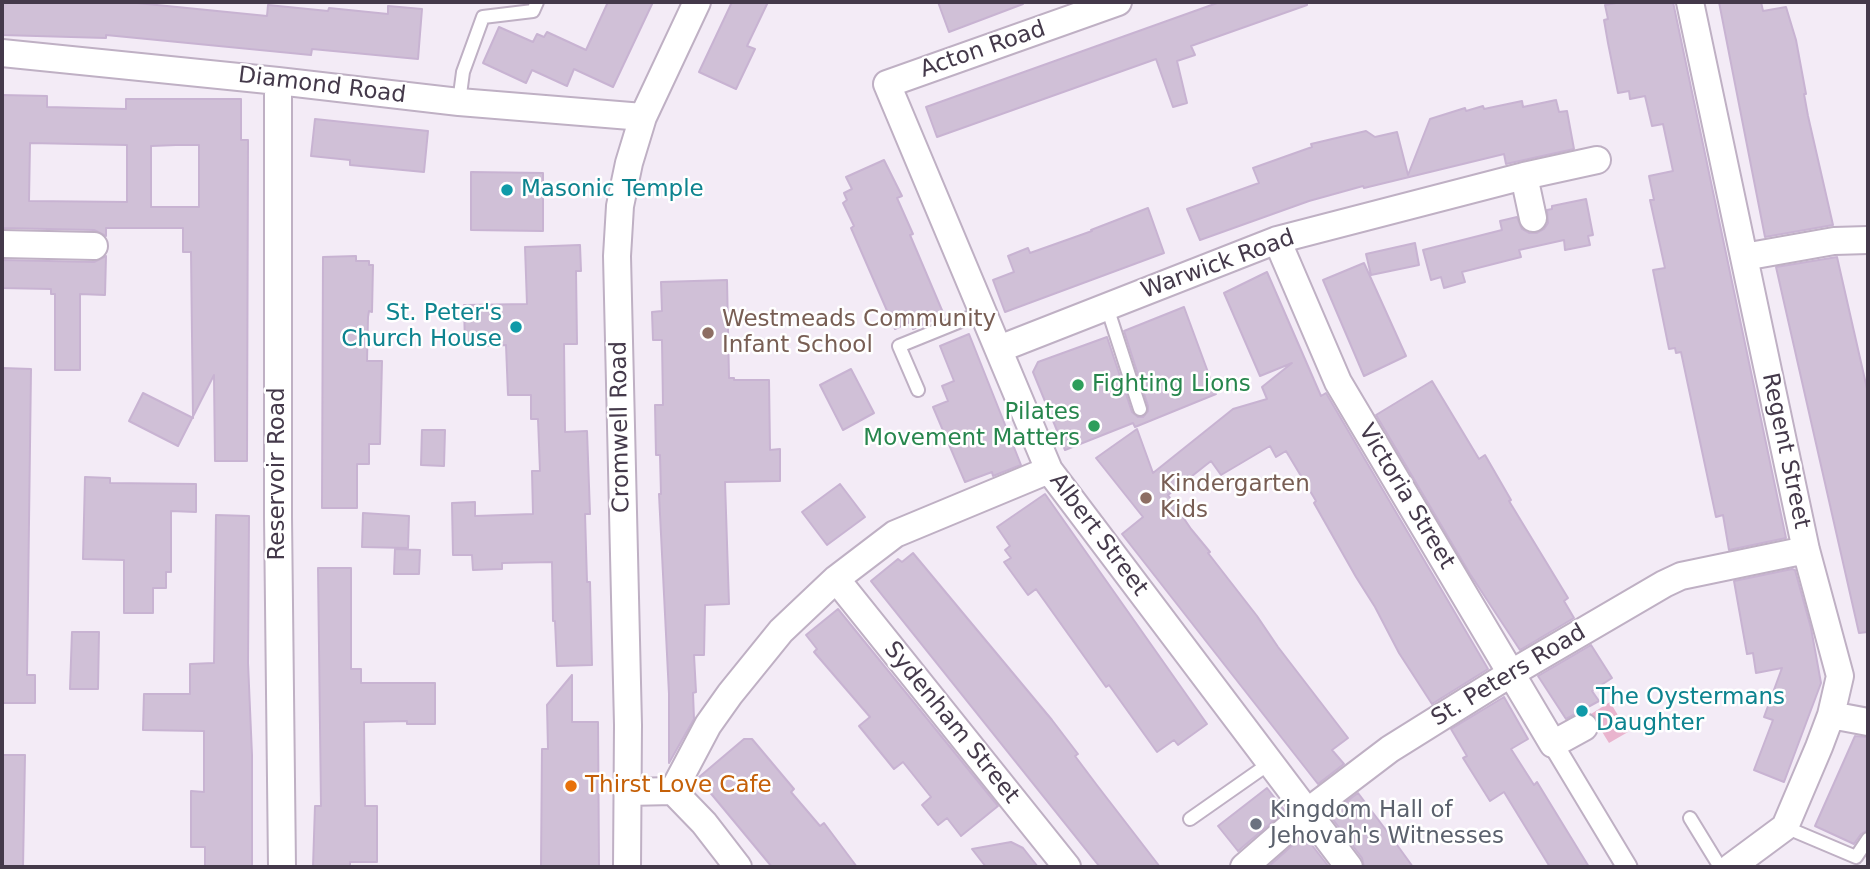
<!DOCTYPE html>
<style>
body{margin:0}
#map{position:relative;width:1870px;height:869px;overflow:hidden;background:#f3ebf6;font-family:"DejaVu Sans",sans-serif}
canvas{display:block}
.frame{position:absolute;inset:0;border:4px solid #44394a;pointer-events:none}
</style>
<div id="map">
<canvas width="1870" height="869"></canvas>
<div class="frame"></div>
</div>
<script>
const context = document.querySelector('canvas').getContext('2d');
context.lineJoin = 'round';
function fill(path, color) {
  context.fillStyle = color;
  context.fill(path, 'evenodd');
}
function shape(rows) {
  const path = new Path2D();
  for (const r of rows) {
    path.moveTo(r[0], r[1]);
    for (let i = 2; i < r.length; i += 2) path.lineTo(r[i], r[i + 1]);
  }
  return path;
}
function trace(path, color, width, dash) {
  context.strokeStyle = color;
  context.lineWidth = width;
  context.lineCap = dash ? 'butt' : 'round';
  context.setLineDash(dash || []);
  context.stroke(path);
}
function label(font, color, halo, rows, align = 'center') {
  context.font = font + ' "DejaVu Sans",sans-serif';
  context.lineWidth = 5;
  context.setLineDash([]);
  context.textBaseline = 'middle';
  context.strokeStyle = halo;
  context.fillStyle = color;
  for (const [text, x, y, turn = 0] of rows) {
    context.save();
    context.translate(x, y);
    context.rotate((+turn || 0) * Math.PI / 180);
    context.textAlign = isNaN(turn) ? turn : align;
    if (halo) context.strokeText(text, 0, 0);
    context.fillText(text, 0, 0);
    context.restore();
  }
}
const green = shape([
 [1610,702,1628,732,1609,743,1591,714]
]);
const building = shape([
 [2,2,127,2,267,16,268,5,328,11,329,8,388,14,388,6,422,9,418,59,312,49,311,55,106,35,106,38,2,35,2,2],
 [608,2,653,2,613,87,574,69,567,86,532,70,526,83,483,63,499,27,533,42,537,34,544,37,547,32,586,50,608,2],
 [732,2,768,2,747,46,755,49,736,89,699,72,732,2],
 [938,2,1022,2,1023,4,949,32,938,2],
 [1220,2,1307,2,1307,5,1191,46,1195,55,1177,61,1187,103,1173,107,1156,59,937,137,926,107,1220,2],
 [1622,2,1673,2,1786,538,1729,550,1723,515,1716,517,1681,352,1676,353,1675,348,1669,349,1653,270,1665,268,1650,200,1654,200,1649,176,1673,171,1663,124,1652,126,1645,96,1630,99,1629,91,1618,93,1608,43,1604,20,1608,19,1605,5,1622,2],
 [1719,2,1761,2,1763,11,1786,7,1796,40,1806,94,1804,94,1808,116,1833,225,1765,237,1719,2],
 [2,95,47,96,47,107,126,109,126,99,241,99,241,140,248,140,247,461,215,461,214,375,178,446,129,421,143,393,193,418,191,252,183,252,183,228,106,228,106,236,94,230,2,228,2,95],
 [30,143,127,145,127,202,29,201,30,143],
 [176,145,199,145,199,207,151,207,151,146,176,145],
 [1556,100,1559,112,1567,111,1574,149,1506,164,1504,154,1364,188,1363,186,1309,201,1200,240,1187,209,1259,183,1253,168,1312,147,1311,144,1366,131,1375,137,1397,132,1408,175,1430,119,1465,108,1466,111,1483,106,1484,109,1522,101,1523,107,1556,100],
 [315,119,428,131,424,172,350,165,350,160,311,156,315,119],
 [884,160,902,196,897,198,913,234,910,235,944,315,913,329,910,322,895,329,851,228,854,226,843,203,847,200,844,193,852,189,846,177,884,160],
 [471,172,543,173,543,231,471,230,471,172],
 [1586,199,1593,235,1588,236,1590,245,1565,250,1564,240,1519,250,1521,257,1462,272,1465,282,1444,288,1441,277,1431,280,1423,250,1502,230,1500,221,1517,217,1522,229,1529,233,1537,233,1544,229,1548,223,1547,210,1552,209,1552,206,1586,199],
 [1148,208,1164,253,1005,312,993,280,1014,272,1008,256,1028,248,1030,253,1092,231,1091,230,1148,208],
 [1415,243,1419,265,1371,275,1366,254,1415,243],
 [580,245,581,271,576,271,577,344,564,344,565,432,587,431,590,514,585,514,587,582,590,582,592,665,557,666,555,621,553,621,552,562,502,563,502,569,473,570,472,555,453,555,452,503,475,502,475,516,533,514,532,471,540,471,538,419,531,419,531,395,508,395,506,345,465,346,464,305,527,304,525,247,580,245],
 [106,256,105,295,80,294,80,370,55,370,55,294,51,294,51,289,2,288,2,260,94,262,106,256],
 [356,256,356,261,369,261,369,265,373,265,372,312,369,311,368,317,367,361,382,361,380,444,369,444,369,464,357,464,357,508,322,508,323,257,356,256],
 [1837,257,1868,393,1868,632,1859,633,1776,267,1837,257],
 [1364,263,1406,356,1364,376,1323,280,1364,263],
 [1267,272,1321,396,1326,393,1488,669,1432,704,1399,653,1375,607,1356,577,1314,503,1316,501,1286,451,1276,457,1270,446,1221,475,1211,461,1168,495,1191,529,1210,552,1208,553,1257,616,1278,647,1348,738,1332,750,1344,764,1318,784,1122,534,1143,517,1096,458,1137,429,1153,473,1233,409,1267,399,1262,387,1292,363,1260,376,1224,293,1267,272],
 [727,280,729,378,734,378,734,380,769,380,770,450,780,449,780,481,725,482,729,604,705,605,704,655,694,655,696,692,693,693,694,719,669,763,669,694,659,494,661,494,660,455,656,455,655,405,663,405,662,340,653,340,652,312,662,311,661,282,727,280],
 [1184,307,1216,394,1135,427,1133,423,1065,450,1033,372,1038,362,1107,337,1132,412,1138,417,1143,417,1148,411,1148,406,1124,331,1184,307],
 [969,334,1021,465,993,476,992,472,965,482,933,407,948,401,942,386,954,381,940,346,969,334],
 [2,368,31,369,27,675,35,675,35,703,2,703,2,368],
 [851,369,874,413,843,430,820,385,851,369],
 [1432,381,1479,459,1485,455,1511,500,1509,501,1568,598,1564,601,1574,618,1520,650,1470,574,1376,415,1432,381],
 [422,430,445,430,444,466,421,465,422,430],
 [85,477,110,478,110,483,196,484,196,512,171,511,171,572,166,572,166,588,153,588,153,613,124,613,124,560,83,559,85,477],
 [840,484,865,517,827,545,802,512,840,484],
 [1045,494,1207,724,1178,745,1174,740,1157,752,1109,685,1106,687,1036,589,1028,595,1004,562,1011,558,1005,550,1010,546,997,527,1045,494],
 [363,513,409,516,408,548,362,547,363,513],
 [216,515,249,516,248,663,252,755,252,867,205,867,205,847,191,847,191,791,204,792,204,731,143,730,144,694,190,694,190,664,214,663,216,515],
 [395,549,420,550,419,574,394,574,395,549],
 [913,553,1052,720,1078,754,1075,756,1096,784,1160,867,1100,867,871,581,898,559,902,562,913,553],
 [318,568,351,568,351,669,361,669,361,683,435,683,435,724,407,724,407,721,364,722,365,806,377,806,377,862,350,862,350,867,313,867,315,806,321,806,318,568],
 [1792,569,1795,570,1811,628,1821,683,1784,782,1754,770,1773,720,1764,717,1782,668,1756,673,1753,653,1747,654,1734,581,1792,569],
 [838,609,998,806,961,836,947,818,938,825,922,805,931,797,903,762,894,769,859,726,870,717,814,652,817,649,806,635,838,609],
 [72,632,99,632,98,689,70,689,72,632],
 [1591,645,1612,678,1592,691,1599,701,1566,719,1538,676,1591,645],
 [572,675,572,722,598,722,599,867,541,866,542,749,548,749,547,705,572,675],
 [1504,697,1528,739,1511,749,1534,785,1537,782,1589,867,1550,867,1504,792,1490,801,1463,758,1467,756,1451,729,1504,697],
 [1855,736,1868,737,1868,830,1861,834,1854,844,1815,826,1855,736],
 [744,739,752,739,794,789,791,792,820,826,824,823,857,867,772,867,698,778,744,739],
 [2,755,25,755,23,867,2,867,2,755],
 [1267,788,1285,811,1238,851,1218,826,1267,788],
 [1358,793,1392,838,1413,867,1364,867,1362,858,1331,817,1340,811,1338,808,1358,793],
 [1304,835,1329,867,1268,867,1304,835],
 [1011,842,1023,848,1038,867,986,867,972,849,1011,842]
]);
const service = shape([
 [459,102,463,72,483,17,533,11,537,2],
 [1107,307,1140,409],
 [918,390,899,346,983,312],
 [1690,818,1720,867],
 [1190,819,1270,763],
 [1785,827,1856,857,1868,839]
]);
const pedestrian = shape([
 [1553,744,1627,867]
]);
const minor = shape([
 [1118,2,887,84,1049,470,1349,867],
 [1690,2,1806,550,1840,676,1831,715,1819,747,1785,827,1731,867],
 [2,53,278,81,459,102,643,117],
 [278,81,278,517,282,867],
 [1524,176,1533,218],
 [1277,240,1338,382,1553,744,1584,727],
 [2,244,94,246],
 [1744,257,1834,241,1868,240],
 [999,349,1277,240,1524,176,1597,160],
 [836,579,1067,867],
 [1831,715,1868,722],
 [673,791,708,725,730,694,781,631,836,579,895,534,1049,470],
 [627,792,673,791,704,823,738,867],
 [627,867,628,725,617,256,620,206,629,163,643,117,697,2],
 [1244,867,1307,812,1390,749,1510,674,1664,584,1681,576,1806,550]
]);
const markers = [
 [507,190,7,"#0f9aa8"],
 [516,327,7,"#0f9aa8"],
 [708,333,7,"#8d6e63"],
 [1078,385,7,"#2e9e5b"],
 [1094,426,7,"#2e9e5b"],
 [1146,498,7,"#8d6e63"],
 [1582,711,7,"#0f9aa8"],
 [571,786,7,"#e8710a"],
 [1256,824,7,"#6b7280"]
];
const streetNames = [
 ["Acton Road",983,50,-19],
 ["Diamond Road",322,86,7],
 ["Warwick Road",1218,265,-20],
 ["Cromwell Road",621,427,-91],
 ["Regent Street",1785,451,78],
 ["Reservoir Road",278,474,-90],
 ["Victoria Street",1406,497,59],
 ["Albert Street",1098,535,53],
 ["St. Peters Road",1509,676,-31],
 ["Sydenham Street",951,723,51]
];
const cultureNames = [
 ["Masonic Temple",521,190],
 ["St. Peter's",502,314,"right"],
 ["Church House",502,340,"right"],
 ["The Oystermans",1596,698],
 ["Daughter",1596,724]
];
const educationNames = [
 ["Westmeads Community",722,320],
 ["Infant School",722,346],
 ["Kindergarten",1160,485],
 ["Kids",1160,511]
];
const leisureNames = [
 ["Fighting Lions",1092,385],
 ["Pilates",1080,413,"right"],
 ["Movement Matters",1080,439,"right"]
];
const foodNames = [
 ["Thirst Love Cafe",585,786]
];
const worshipNames = [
 ["Kingdom Hall of",1270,811],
 ["Jehovah's Witnesses",1270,837]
];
fill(green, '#e9b4ce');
fill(building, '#d0c0d7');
trace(building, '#c8b3d2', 2);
trace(service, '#bfb0c4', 16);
trace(pedestrian, '#bfb0c4', 23);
trace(minor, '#bfb0c4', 30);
trace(service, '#fff', 12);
trace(pedestrian, '#fff', 19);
trace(minor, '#fff', 26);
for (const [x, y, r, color] of markers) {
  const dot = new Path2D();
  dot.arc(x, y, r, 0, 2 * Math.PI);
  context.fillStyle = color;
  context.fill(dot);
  trace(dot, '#fff', 2.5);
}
label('23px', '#44394a', '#fff', streetNames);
label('23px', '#0d838f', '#fff', cultureNames, 'left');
label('23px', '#785e54', '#fff', educationNames, 'left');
label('23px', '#27864d', '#fff', leisureNames, 'left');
label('23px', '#c56008', '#fff', foodNames, 'left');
label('23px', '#5b616d', '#fff', worshipNames, 'left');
</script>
